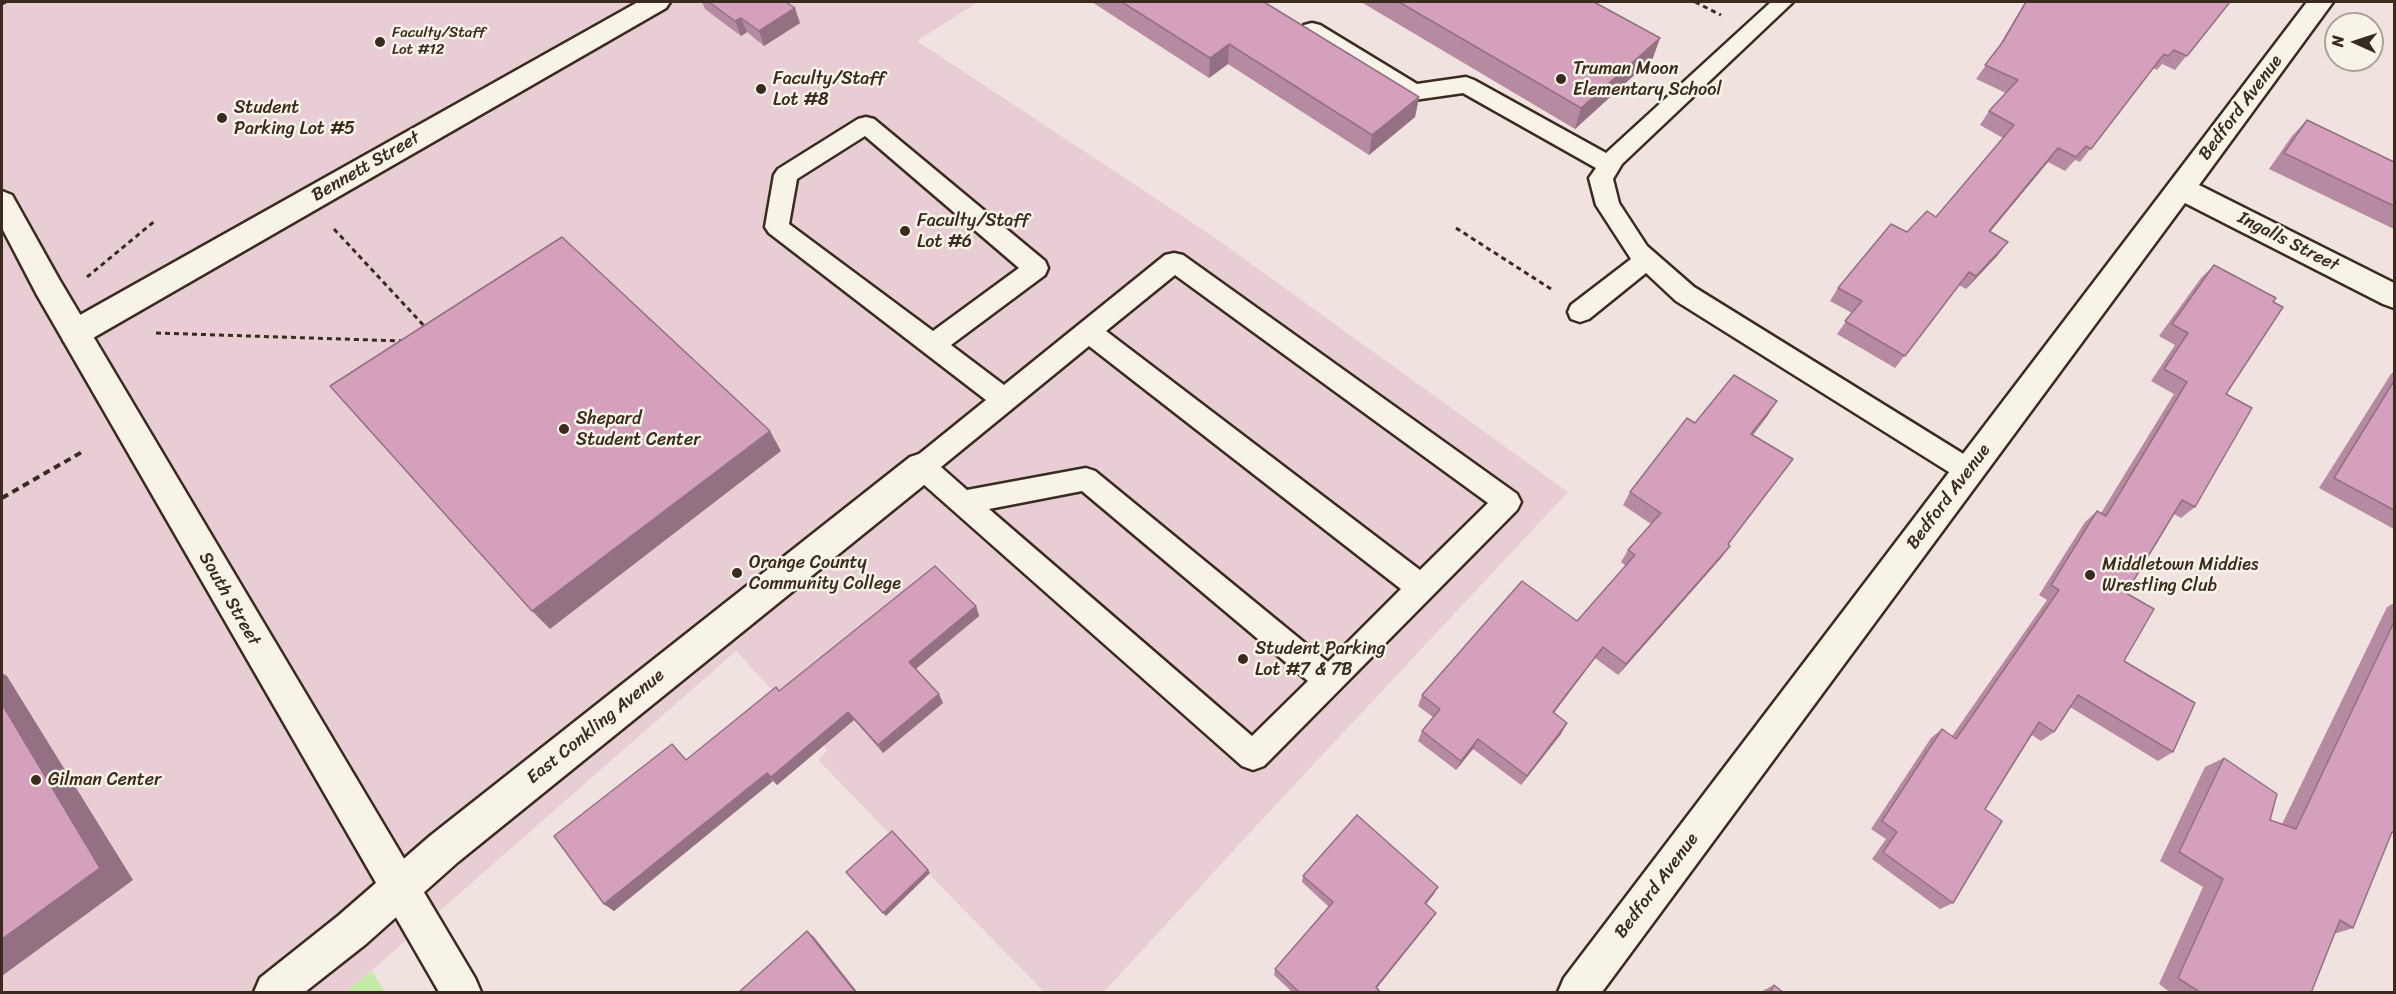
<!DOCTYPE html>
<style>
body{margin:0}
#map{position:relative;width:2396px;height:994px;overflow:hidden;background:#f0e2df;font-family:Sriracha,sans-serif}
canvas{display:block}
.frame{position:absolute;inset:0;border:3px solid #3b2a1e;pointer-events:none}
.north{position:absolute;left:2324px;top:12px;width:60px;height:60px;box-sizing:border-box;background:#f7f3e8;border:2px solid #aca397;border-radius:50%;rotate:273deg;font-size:16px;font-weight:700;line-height:24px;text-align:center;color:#3b2a1e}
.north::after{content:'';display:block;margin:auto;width:21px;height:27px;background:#3b2a1e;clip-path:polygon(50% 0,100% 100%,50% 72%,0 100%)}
</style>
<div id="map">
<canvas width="2396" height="994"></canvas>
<div class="frame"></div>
<div class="north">N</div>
</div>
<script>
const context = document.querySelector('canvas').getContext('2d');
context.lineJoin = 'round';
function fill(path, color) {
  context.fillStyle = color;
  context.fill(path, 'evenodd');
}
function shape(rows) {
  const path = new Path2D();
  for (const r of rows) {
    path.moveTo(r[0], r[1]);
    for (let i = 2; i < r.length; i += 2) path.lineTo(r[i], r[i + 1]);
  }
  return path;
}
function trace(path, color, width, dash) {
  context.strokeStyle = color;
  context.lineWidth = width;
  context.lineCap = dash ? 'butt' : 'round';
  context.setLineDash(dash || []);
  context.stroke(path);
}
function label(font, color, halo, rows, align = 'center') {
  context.font = font + ' Sriracha,sans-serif';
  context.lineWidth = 5;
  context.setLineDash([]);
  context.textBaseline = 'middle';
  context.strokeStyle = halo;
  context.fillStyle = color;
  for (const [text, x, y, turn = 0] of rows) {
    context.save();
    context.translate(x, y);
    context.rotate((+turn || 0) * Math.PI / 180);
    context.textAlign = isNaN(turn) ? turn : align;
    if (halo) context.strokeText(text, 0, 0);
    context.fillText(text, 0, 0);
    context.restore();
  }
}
const built = shape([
 [2,2,978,2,917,41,1211,235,1568,492,1256,826,1104,992,1044,992,818,760,827,750,736,651,354,986,358,992,2,992]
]);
const green = shape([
 [372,971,385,992,346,992,353,986]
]);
const pathFar1 = shape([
 [1695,2,1721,15],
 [2,4,6,2],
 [1456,228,1551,289],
 [334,229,427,329],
 [87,277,156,220],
 [156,333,403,341]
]);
const path = shape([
 [2,498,82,452]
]);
const service = shape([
 [1771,2,1793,2,1622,164,1613,179,1619,203,1647,246,1694,287,1978,463,1982,471,1978,479,1969,482,1960,479,1676,301,1646,273,1589,319,1580,322,1571,319,1568,312,1571,305,1631,259,1596,205,1589,178,1596,168,1463,93,1414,100,1406,97,1304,35,1301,30,1304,25,1312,23,1320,25,1417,84,1466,77,1474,80,1606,153,1771,2],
 [866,117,874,119,1045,261,1048,268,1045,275,951,345,1004,385,1165,255,1174,253,1183,255,1517,494,1521,502,1517,510,1264,766,1253,770,1242,766,913,475,909,467,913,459,986,400,769,233,765,227,774,175,778,169,858,119,866,117],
 [865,136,1019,268,933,331,789,224,797,179,865,136],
 [1175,275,1488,503,1420,570,1106,331,1175,275],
 [1089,346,1401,589,1328,662,1095,471,1086,468,967,490,941,467,1089,346],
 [1082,491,1308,681,1252,736,989,509,1082,491]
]);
const minor = shape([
 [638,2,670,2,666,8,86,342,75,345,64,342,60,333,64,324,638,2],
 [2307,2,2333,2,2199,185,2394,283,2394,308,2383,304,2185,203,1602,992,1558,992,1564,978,2307,2],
 [922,453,934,457,938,467,934,477,458,862,366,944,305,992,254,992,260,978,338,916,430,836,910,457,922,453]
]);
const tertiary = shape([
 [2,191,12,195,59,279,475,978,481,992,439,992,37,295,2,228,2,191]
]);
const wall = shape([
 [702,2,786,2,800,23,764,46,747,32,741,36,705,9],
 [1092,2,1264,2,1419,97,1415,117,1369,155,1228,64,1209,78],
 [1361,2,1594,2,1653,58,1575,129],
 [2025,2,2230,2,2175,70,2162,64,2157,70,2153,68,2080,162,2075,160,2065,171,2048,162,1990,232,1998,255,1966,289,1959,285,1895,368,1837,334,1852,313,1830,301,1838,288,1907,232,1936,217,2003,138,1980,125,1989,111,2006,93,1976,79,1998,48],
 [2307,120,2393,161,2394,158,2394,229,2269,169,2292,136],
 [2214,265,2273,302,2226,394,2195,507,2181,518,2174,514,2126,593,2124,661,2173,752,2158,761,2070,707,2054,732,2041,741,2032,735,1985,809,1953,903,1940,909,1872,859,1886,839,1871,829,1931,738,1942,729,1952,736,2047,600,2039,595,2085,522,2097,511,2101,513,2174,394,2151,381,2175,345,2159,336,2201,278],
 [2394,371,2394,529,2319,488,2391,374],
 [1768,415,1753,435,1793,459,1728,545,1730,546,1721,558,1618,675,1595,658,1554,713,1561,734,1521,785,1473,749,1456,770,1418,741,1422,731,1433,717,1418,706,1422,695,1577,621,1626,566,1621,562,1628,550,1651,524,1623,505,1630,492,1695,423],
 [2394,603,2394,832,2390,835,2353,928,2334,934,2311,992,2171,993,2159,984,2203,887,2160,861,2205,767,2224,758,2270,820,2282,824,2387,607],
 [976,606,979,616,916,669,943,703,883,753,854,720,777,785,773,781,614,911,604,904,672,744,686,760,779,691],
 [1303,876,1434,894,1426,904,1432,919,1377,988,1381,993,1293,993,1274,975,1275,969,1329,907,1302,882],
 [1774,985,1784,993,1762,993,1764,990]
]);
const shadedWall = shape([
 [795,8,800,23,764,46,759,31],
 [741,18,747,32,741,36,735,21],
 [1660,38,1653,58,1575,129,1581,108],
 [1229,44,1228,64,1209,78,1210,58],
 [1419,97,1415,117,1369,155,1372,135],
 [2058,148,2048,162,1979,245,1989,231],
 [2008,242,1998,255,1966,289,1976,276],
 [1777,401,1768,415,1743,447,1751,434],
 [770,431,781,451,550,629,532,611],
 [1730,546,1721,558,1618,675,1626,664],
 [976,606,979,616,913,671,909,662],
 [1603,647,1595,658,1546,723,1553,712],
 [2,673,7,676,133,880,2,976],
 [939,694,943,703,883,753,878,745],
 [848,712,854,720,777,785,771,777],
 [1567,723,1561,734,1521,785,1527,776],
 [1478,739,1473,749,1456,770,1461,761],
 [767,773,773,781,614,911,604,904],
 [928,870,930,873,886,916,883,913],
 [1438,887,1434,894,1421,910,1425,903],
 [1436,913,1432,919,1373,992,1376,987],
 [807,931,814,937,858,993,856,993]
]);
const building = shape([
 [709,2,786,2,795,8,759,31,741,18,735,21,709,2],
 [1122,2,1264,2,1419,97,1372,135,1229,44,1210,58,1122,2],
 [1399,2,1594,2,1660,38,1581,108,1399,2],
 [2026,2,2230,2,2187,56,2174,50,2168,56,2164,54,2091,149,2086,146,2076,157,2058,148,1989,231,2008,242,1976,276,1969,272,1905,356,1845,321,1862,301,1838,288,1891,224,1907,232,1927,211,1936,217,2014,125,1989,111,2018,80,1985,65,2002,43,2026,2],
 [2307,120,2394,162,2394,206,2284,153,2307,120],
 [562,237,770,431,532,611,330,386,562,237],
 [2214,265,2276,298,2273,302,2283,307,2226,394,2252,408,2195,507,2182,500,2126,593,2154,609,2124,661,2195,703,2173,752,2078,695,2054,732,2039,722,1985,809,2002,821,1953,903,1883,852,1897,832,1882,821,1942,729,1956,739,2059,590,2051,585,2097,511,2106,516,2187,382,2164,369,2188,333,2172,324,2214,265],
 [1734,375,1777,401,1751,434,1793,459,1728,544,1730,546,1626,664,1603,647,1553,712,1567,723,1527,776,1478,739,1461,761,1422,731,1440,709,1422,695,1522,581,1577,621,1635,555,1628,550,1661,513,1630,492,1687,418,1695,423,1734,375],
 [2394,381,2394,510,2334,478,2394,381],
 [935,566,976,606,909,662,939,694,878,745,848,712,771,777,767,773,604,904,554,836,672,744,686,760,776,687,779,691,935,566],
 [2394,622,2394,833,2392,832,2353,928,2340,920,2311,993,2198,993,2198,991,2178,978,2223,879,2179,852,2224,758,2277,794,2270,820,2296,829,2394,622],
 [2,704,100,868,2,939,2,704],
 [1357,815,1438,887,1425,903,1436,913,1376,987,1381,993,1300,993,1275,969,1333,902,1303,876,1357,815],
 [892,831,928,870,883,913,846,872,892,831],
 [807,931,856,993,738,993,807,931],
 [1774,985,1784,993,1770,993,1774,985]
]);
const markers = [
 [380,42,6,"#3b2a1e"],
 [1561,79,6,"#3b2a1e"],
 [761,89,6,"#3b2a1e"],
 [222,118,6,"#3b2a1e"],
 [905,231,6,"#3b2a1e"],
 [564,429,6,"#3b2a1e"],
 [737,573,6,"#3b2a1e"],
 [2090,575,6,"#3b2a1e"],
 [1243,659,6,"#3b2a1e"],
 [36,780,6,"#3b2a1e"]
];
const farPoinames = [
 ["Faculty/Staff",392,33],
 ["Lot #12",392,50]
];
const poiNames = [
 ["Truman Moon",1573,69],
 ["Elementary School",1573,90],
 ["Faculty/Staff",773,79],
 ["Lot #8",773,100],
 ["Student",234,108],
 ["Parking Lot #5",234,129],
 ["Faculty/Staff",917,221],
 ["Lot #6",917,242],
 ["Shepard",576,419],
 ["Student Center",576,440],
 ["Orange County",749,563],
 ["Community College",749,584],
 ["Middletown Middies",2102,565],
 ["Wrestling Club",2102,586],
 ["Student Parking",1255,649],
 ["Lot #7 & 7B",1255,670],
 ["Gilman Center",48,780]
];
const streetNames = [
 ["Bedford Avenue",2241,108,-53],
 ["Bennett Street",366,167,-30],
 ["Ingalls Street",2288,242,27],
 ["Bedford Avenue",1949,497,-53],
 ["South Street",229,599,60],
 ["East Conkling Avenue",596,727,-39],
 ["Bedford Avenue",1657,886,-53]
];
fill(built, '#e8ced4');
fill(green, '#c4eca7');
trace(service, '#3b2a1e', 5);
trace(minor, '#3b2a1e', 5);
trace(tertiary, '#3b2a1e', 5);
trace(pathFar1, '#3b2a1e', 3, [5, 4]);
trace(path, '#3b2a1e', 4, [7, 5]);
fill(service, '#f7f3e8');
fill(minor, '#f7f3e8');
fill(tertiary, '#f7f3e8');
fill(wall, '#b68aa1');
fill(shadedWall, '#947083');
fill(building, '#d4a0bb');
trace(building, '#947083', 1.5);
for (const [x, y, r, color] of markers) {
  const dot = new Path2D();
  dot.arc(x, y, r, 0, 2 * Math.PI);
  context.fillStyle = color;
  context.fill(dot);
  trace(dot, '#f7f3e8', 2);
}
label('15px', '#3b2a1e', '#f7f3e8', farPoinames, 'left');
label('18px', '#3b2a1e', '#f7f3e8', poiNames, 'left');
label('18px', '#3b2a1e', '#f7f3e8', streetNames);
</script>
